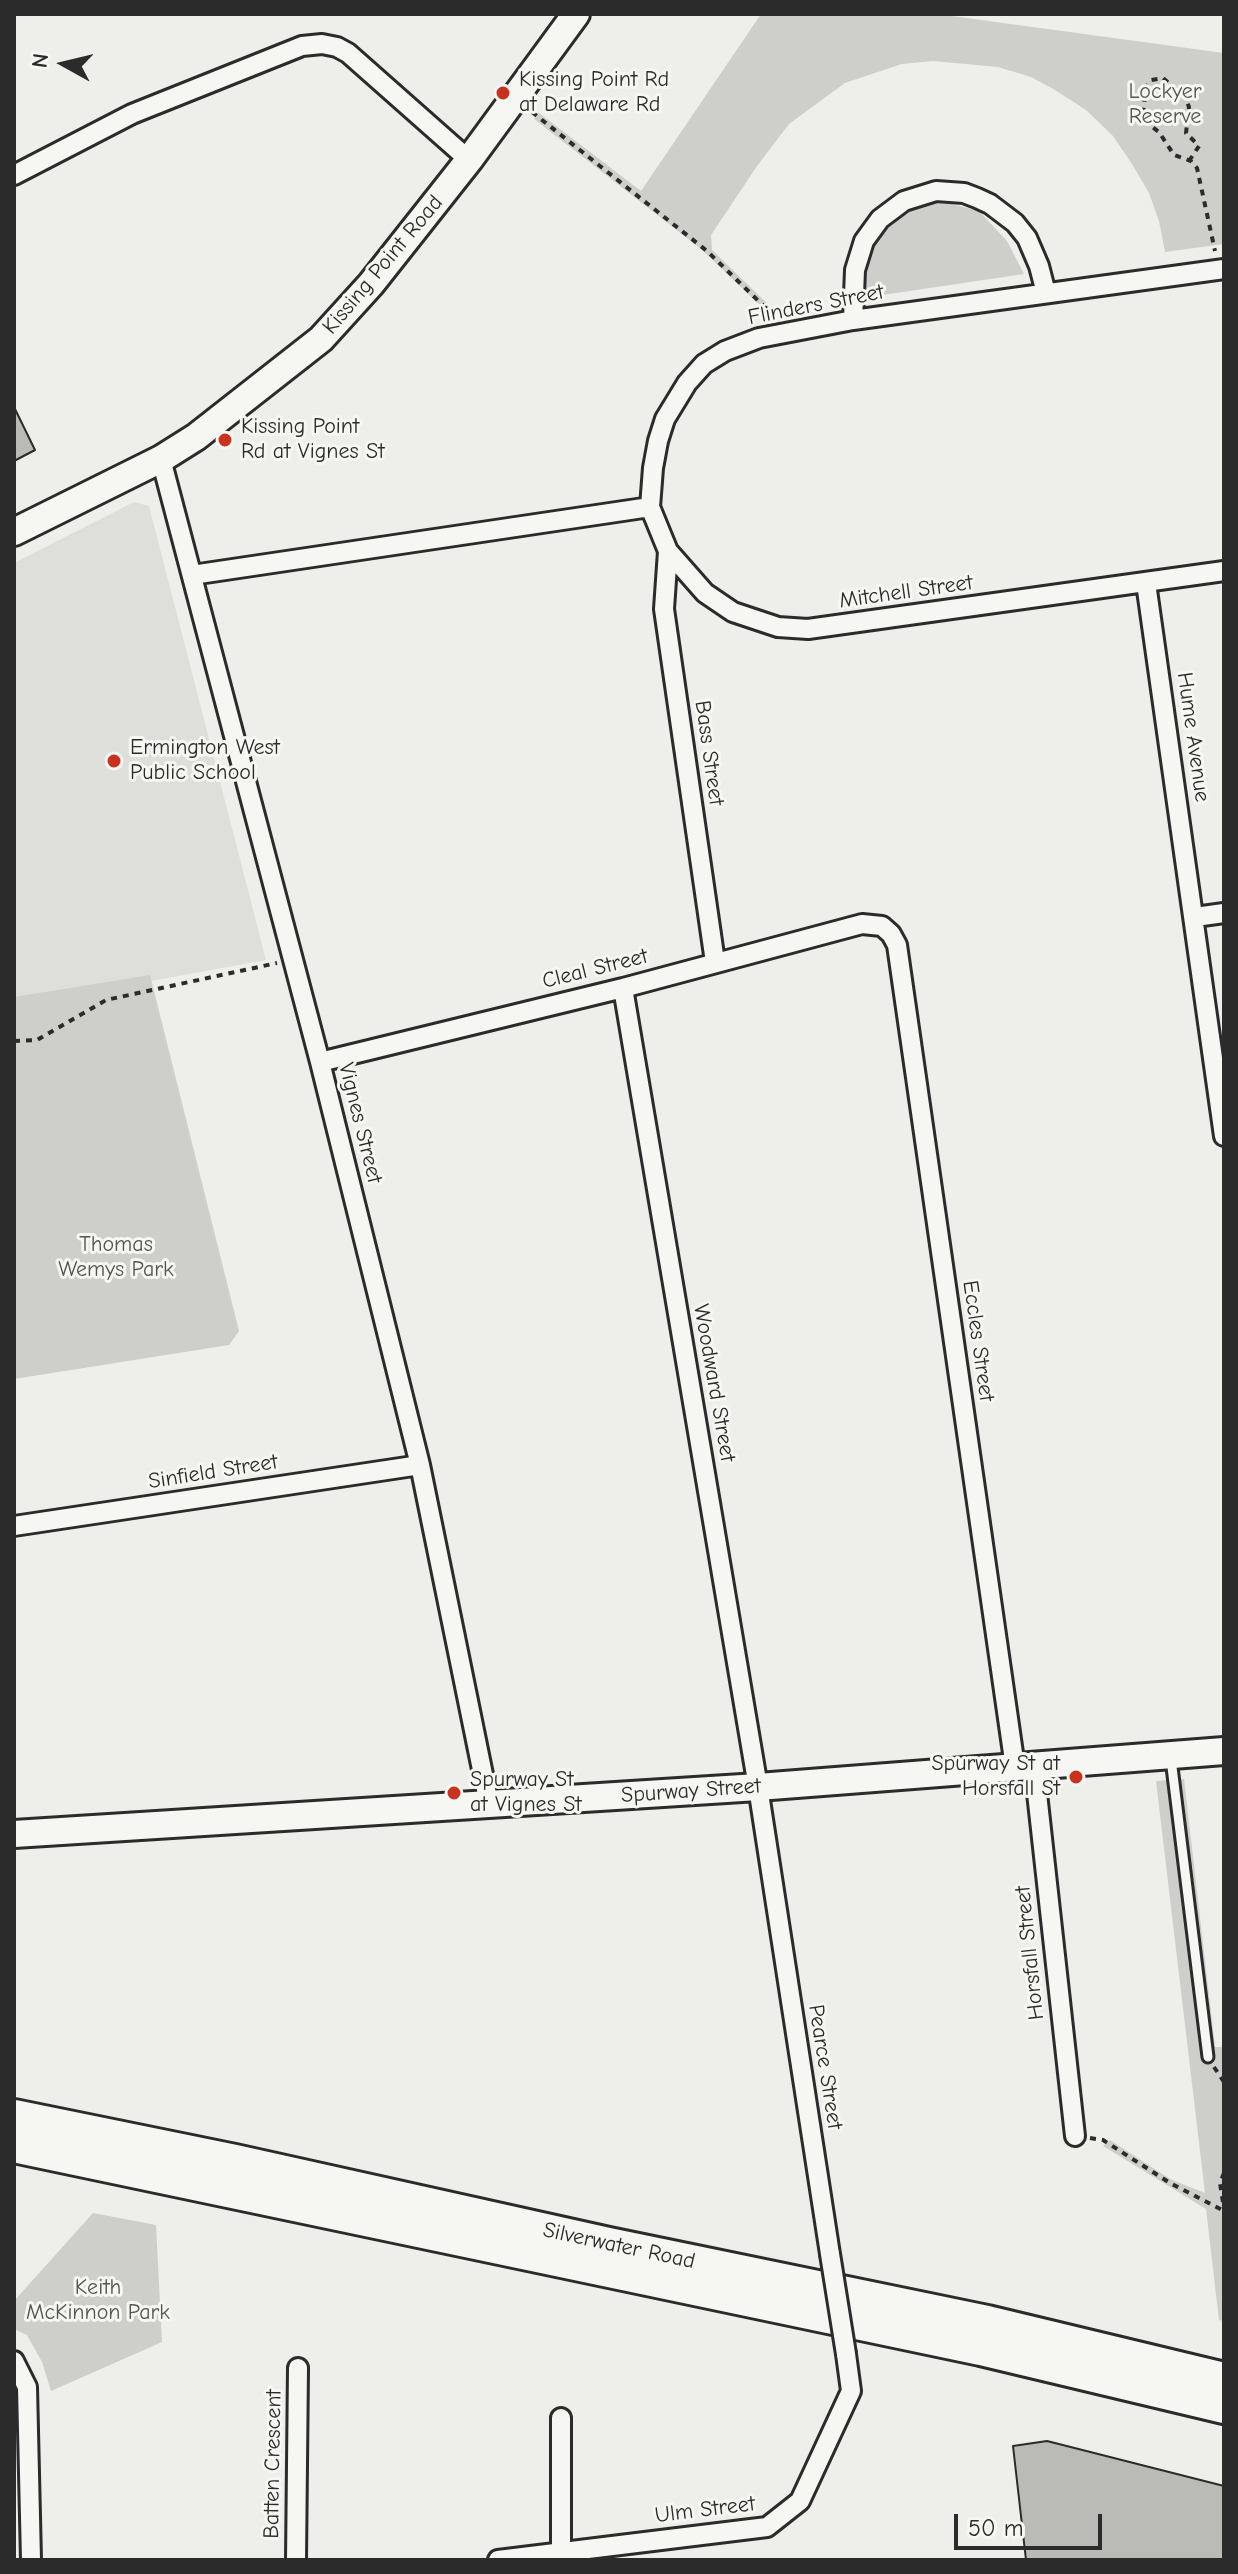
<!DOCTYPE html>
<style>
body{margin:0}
#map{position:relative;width:1238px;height:2574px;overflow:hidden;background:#eeeeea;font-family:"Comic Neue",sans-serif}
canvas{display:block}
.frame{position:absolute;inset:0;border:16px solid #2b2b2b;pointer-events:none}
.north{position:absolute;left:24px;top:24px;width:80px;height:80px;-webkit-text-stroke:6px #f6f6f2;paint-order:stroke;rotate:278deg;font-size:22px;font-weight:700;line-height:32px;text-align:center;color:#2b2b2b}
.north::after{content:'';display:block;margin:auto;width:28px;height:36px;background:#2b2b2b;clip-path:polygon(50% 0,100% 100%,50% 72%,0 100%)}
.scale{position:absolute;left:954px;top:2514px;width:148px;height:36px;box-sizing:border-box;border:4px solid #2b2b2b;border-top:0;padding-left:10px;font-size:24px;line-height:28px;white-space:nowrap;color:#2b2b2b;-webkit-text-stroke:6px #f6f6f2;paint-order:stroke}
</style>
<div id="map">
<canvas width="1238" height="2574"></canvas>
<div class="frame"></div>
<div class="north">N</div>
<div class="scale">50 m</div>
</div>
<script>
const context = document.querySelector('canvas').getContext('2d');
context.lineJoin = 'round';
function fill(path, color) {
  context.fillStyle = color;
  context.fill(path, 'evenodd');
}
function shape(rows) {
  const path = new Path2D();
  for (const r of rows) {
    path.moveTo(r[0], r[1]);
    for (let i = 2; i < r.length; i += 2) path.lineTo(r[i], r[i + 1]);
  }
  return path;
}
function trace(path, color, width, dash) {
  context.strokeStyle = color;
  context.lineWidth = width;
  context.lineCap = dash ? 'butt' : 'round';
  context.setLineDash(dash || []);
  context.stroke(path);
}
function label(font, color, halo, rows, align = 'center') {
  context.font = font + ' "Comic Neue",sans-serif';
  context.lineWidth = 6;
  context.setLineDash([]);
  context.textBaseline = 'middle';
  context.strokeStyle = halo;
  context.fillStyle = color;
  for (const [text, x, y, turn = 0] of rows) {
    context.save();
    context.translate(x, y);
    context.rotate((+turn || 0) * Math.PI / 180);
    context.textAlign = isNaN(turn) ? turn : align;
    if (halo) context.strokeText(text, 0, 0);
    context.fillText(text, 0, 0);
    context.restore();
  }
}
const built = shape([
 [134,502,149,506,266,960,14,1006,14,563]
]);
const green = shape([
 [761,14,937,14,1224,53,1224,244,1165,252,1159,221,1149,193,1132,164,1113,136,1086,110,1055,90,1031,77,998,67,933,61,902,64,845,83,789,124,757,166,711,235,712,250,775,311,762,313,763,308,701,249,534,119,539,113,641,191],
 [940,201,979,211,1007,241,1024,274,862,298,862,270,874,238,901,210],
 [150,975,239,1331,229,1345,14,1379,14,997],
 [1184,1779,1215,2047,1224,2047,1224,2321,1219,2320,1206,2209,1103,2146,1110,2140,1170,2179,1205,2193,1156,1781],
 [93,2213,156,2225,162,2342,51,2391,42,2362,27,2335,14,2329,14,2301]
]);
const building = shape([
 [14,407,35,450,14,461,14,407],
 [1047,2441,1224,2486,1224,2560,1026,2560,1013,2446,1047,2441]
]);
const path = shape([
 [532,112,707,251,776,318],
 [1189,161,1199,146,1186,133,1189,107,1185,97,1163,78,1151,80,1146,87,1143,114,1147,123,1159,132,1174,155,1191,161,1197,168,1215,251],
 [14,1041,37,1040,106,1000,277,963],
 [1214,2067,1224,2082],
 [1090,2138,1103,2140,1170,2183,1224,2211],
 [1224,2173,1220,2183,1224,2209]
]);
const lane = shape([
 [1171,1759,1208,2057]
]);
const street = shape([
 [14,175,132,114,302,46,322,44,337,47,348,53,469,160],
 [853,320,855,270,864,241,880,219,904,201,936,191,964,193,977,198,990,204,1015,223,1027,238,1039,266,1046,293],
 [161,459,320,1062,420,1465,489,1804],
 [650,507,668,551,705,593,733,612,778,627,808,629,1224,571],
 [668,551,664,609,715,962],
 [192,575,650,507,653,468,658,441,665,419,687,383,704,364,725,351,759,338,853,320,1224,269],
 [1146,583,1224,1136],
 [1195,917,1224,913],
 [623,988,758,1787,830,2254],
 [320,1062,623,988,862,924,882,926,891,934,897,945,1015,1767],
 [14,1526,420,1465],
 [1034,1766,1075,2136],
 [14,2361,27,2387,31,2560],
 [561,2418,561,2551],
 [296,2560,298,2368],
 [498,2560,767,2527,800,2501,851,2391,846,2354]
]);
const secondary = shape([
 [14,532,161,459,196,437,321,339,371,284,469,160,576,14],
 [14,1834,758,1787,1224,1751]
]);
const highway = shape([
 [14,2117,235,2162,609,2245,987,2323,1224,2380],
 [14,2145,981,2348,1224,2406]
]);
const streetBridge = shape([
 [830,2254,846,2354]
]);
const markers = [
 [503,93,8,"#c8321e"],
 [225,440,8,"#c8321e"],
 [114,761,8,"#c8321e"],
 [1076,1777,8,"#c8321e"],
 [454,1793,8,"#c8321e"]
];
const poiNames = [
 ["Kissing Point Rd",519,80],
 ["at Delaware Rd",519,105],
 ["Kissing Point",241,427],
 ["Rd at Vignes St",241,452],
 ["Ermington West",130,748],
 ["Public School",130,773],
 ["Spurway St at",1060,1764,"right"],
 ["Horsfall St",1060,1789,"right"],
 ["Spurway St",470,1780],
 ["at Vignes St",470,1805]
];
const parkNames = [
 ["Lockyer",1165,92],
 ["Reserve",1165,117],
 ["Thomas",116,1245],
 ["Wemys Park",116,1270],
 ["Keith",98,2288],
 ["McKinnon Park",98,2313]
];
const streetNames = [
 ["Kissing Point Road",383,265,-50],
 ["Flinders Street",816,305,-11],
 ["Mitchell Street",906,592,-8],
 ["Hume Avenue",1193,737,82],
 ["Bass Street",709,753,82],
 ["Cleal Street",595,969,-14],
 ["Vignes Street",360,1123,76],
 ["Eccles Street",978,1341,82],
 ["Woodward Street",714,1383,80],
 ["Sinfield Street",213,1472,-9],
 ["Spurway Street",691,1791,-4],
 ["Horsfall Street",1030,1953,-96],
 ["Pearce Street",825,2067,81],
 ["Silverwater Road",619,2246,12],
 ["Batten Crescent",273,2464,-89],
 ["Ulm Street",705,2510,-7]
];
fill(built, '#dededb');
fill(green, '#cececa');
fill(building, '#babab7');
trace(building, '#2b2b2b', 2);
trace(lane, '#2b2b2b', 15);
trace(street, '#2b2b2b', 24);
trace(secondary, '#2b2b2b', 32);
trace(highway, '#2b2b2b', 40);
trace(path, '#2b2b2b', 4, [6, 6]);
trace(lane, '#f6f6f2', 9);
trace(street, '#f6f6f2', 18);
trace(secondary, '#f6f6f2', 26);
trace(highway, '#f6f6f2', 34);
trace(streetBridge, '#2b2b2b', 24, []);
trace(streetBridge, '#f6f6f2', 18);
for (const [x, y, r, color] of markers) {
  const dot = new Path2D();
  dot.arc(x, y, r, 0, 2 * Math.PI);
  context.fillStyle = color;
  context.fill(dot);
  trace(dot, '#f6f6f2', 3);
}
label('22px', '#2b2b2b', '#f6f6f2', poiNames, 'left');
label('22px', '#545453', '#f6f6f2', parkNames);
label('22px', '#2b2b2b', '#f6f6f2', streetNames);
</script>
